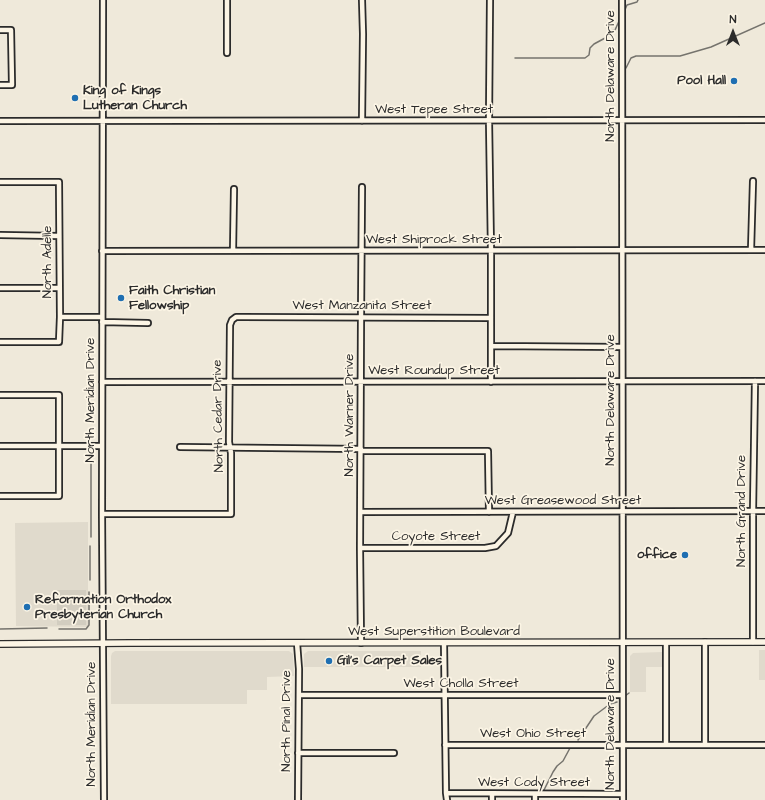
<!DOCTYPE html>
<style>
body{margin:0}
#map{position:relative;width:765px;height:800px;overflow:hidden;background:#efe9da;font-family:"Architects Daughter",sans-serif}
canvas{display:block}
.north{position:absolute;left:713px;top:12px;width:40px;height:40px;-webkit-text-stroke:3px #fcf5e5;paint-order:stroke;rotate:0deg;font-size:11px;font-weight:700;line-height:16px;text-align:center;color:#2b2b2b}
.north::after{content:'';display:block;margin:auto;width:14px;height:18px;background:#2b2b2b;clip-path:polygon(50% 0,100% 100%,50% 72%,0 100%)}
</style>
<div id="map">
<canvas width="765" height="800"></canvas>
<div class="north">N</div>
</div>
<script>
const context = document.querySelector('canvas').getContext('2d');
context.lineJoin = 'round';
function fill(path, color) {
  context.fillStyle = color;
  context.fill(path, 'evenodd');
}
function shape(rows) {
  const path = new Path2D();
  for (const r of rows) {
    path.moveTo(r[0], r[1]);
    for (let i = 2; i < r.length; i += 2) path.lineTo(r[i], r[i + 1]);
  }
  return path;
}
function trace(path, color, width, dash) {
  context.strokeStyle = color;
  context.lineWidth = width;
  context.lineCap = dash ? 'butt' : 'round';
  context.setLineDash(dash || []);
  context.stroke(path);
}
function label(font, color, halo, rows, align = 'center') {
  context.font = font + ' "Architects Daughter",sans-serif';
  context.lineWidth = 3.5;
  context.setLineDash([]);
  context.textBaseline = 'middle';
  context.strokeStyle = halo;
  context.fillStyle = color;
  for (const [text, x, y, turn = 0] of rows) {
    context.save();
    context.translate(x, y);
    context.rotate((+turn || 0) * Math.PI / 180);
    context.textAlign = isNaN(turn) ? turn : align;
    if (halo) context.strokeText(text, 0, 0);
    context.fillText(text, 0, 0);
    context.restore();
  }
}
const built = shape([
 [88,522,88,627,16,626,15,523],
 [759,650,765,650,765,680,759,680],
 [115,651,289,651,293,654,294,676,267,677,267,690,247,690,247,704,111,704,111,656,112,653],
 [308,651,421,651,421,667,304,667,304,654],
 [662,652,662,667,646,667,646,692,630,692,630,656,633,653]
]);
const green = shape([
 [57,590,86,590,86,625,57,625]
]);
const stream = shape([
 [624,12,627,5,637,2,638,0],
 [515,58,585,58,589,55,590,48,594,44,607,37,611,31,615,30,620,19],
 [626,68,631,58,636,56,680,56,711,47,765,23],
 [91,537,91,454],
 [90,580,90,546],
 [0,629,47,628],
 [59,629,86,629,89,625,89,592],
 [625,696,629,693],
 [578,740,594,716,610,704,617,702],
 [544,790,553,772,557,766,563,761,570,748]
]);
const minor = shape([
 [103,0,102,514,104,800],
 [362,0,363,34,362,121],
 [490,0,489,120,491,251,491,382],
 [622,0,623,800],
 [0,30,11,30,12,85,0,85],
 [227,53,227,0],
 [0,121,765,120],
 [0,182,59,182,60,317,59,342,0,342],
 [0,235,59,236],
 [751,250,753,181],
 [102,251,765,250],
 [233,251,234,189],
 [0,288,59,288],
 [60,317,102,317],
 [102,322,148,323],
 [491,346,622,347],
 [102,382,765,381],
 [0,395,59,395,59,496,0,496],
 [0,446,102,446],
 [180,447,361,449],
 [361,451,488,451,489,512],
 [361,512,765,511],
 [102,514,231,514,231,453,229,442,230,325,232,320,236,317,242,317,491,318],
 [360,548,485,548,496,546,508,533,513,512],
 [705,642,705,745],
 [753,642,753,511,755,381],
 [297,643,299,669,298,800],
 [361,643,360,548,361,317,362,187],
 [444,643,446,793,447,800],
 [666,643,666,745],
 [299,695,622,695],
 [445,745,765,745],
 [298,753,394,753],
 [446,793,623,794],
 [492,794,492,800],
 [535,794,535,800]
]);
const major = shape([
 [0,644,130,643,765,642]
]);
const markers = [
 [734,81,4,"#1f6fb2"],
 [75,98,4,"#1f6fb2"],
 [121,298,4,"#1f6fb2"],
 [685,555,4,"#1f6fb2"],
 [27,607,4,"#1f6fb2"],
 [329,661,4,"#1f6fb2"]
];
const streetNames = [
 ["North Delaware Drive",611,76,-90],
 ["West Tepee Street",434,110],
 ["West Shiprock Street",434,240],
 ["North Adelle",48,262,-90],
 ["West Manzanita Street",362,306],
 ["West Roundup Street",434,371],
 ["North Meridian Drive",91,400,-90],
 ["North Delaware Drive",611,400,-90],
 ["North Warner Drive",350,415,-90],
 ["North Cedar Drive",219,416,-91],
 ["West Greasewood Street",563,501],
 ["North Grand Drive",742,511,-90],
 ["Coyote Street",436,537],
 ["West Superstition Boulevard",434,632],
 ["West Cholla Street",461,684],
 ["North Pinal Drive",287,721,-90],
 ["North Meridian Drive",92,724,-90],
 ["North Delaware Drive",611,724,-90],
 ["West Ohio Street",533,734],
 ["West Cody Street",534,783]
];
const poiNames = [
 ["Pool Hall",726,81,"right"],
 ["King of Kings",83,91],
 ["Lutheran Church",83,106],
 ["Faith Christian",129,291],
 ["Fellowship",129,306],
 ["office",677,555,"right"],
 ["Reformation Orthodox",35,600],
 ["Presbyterian Church",35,615],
 ["Gil's Carpet Sales",337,661]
];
fill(built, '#e0dacc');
fill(green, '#d2cdc0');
trace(stream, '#75736d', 1.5);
trace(minor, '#2b2b2b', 8);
trace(major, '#2b2b2b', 8);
trace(minor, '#fcf5e5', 4.5);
trace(major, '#fcf5e5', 5.5);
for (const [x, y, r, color] of markers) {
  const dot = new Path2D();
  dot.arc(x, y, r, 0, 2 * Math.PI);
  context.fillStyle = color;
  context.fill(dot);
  trace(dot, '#fcf5e5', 1.5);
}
label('13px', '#2b2b2b', '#fcf5e5', streetNames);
label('bold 13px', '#2b2b2b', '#fcf5e5', poiNames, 'left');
</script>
